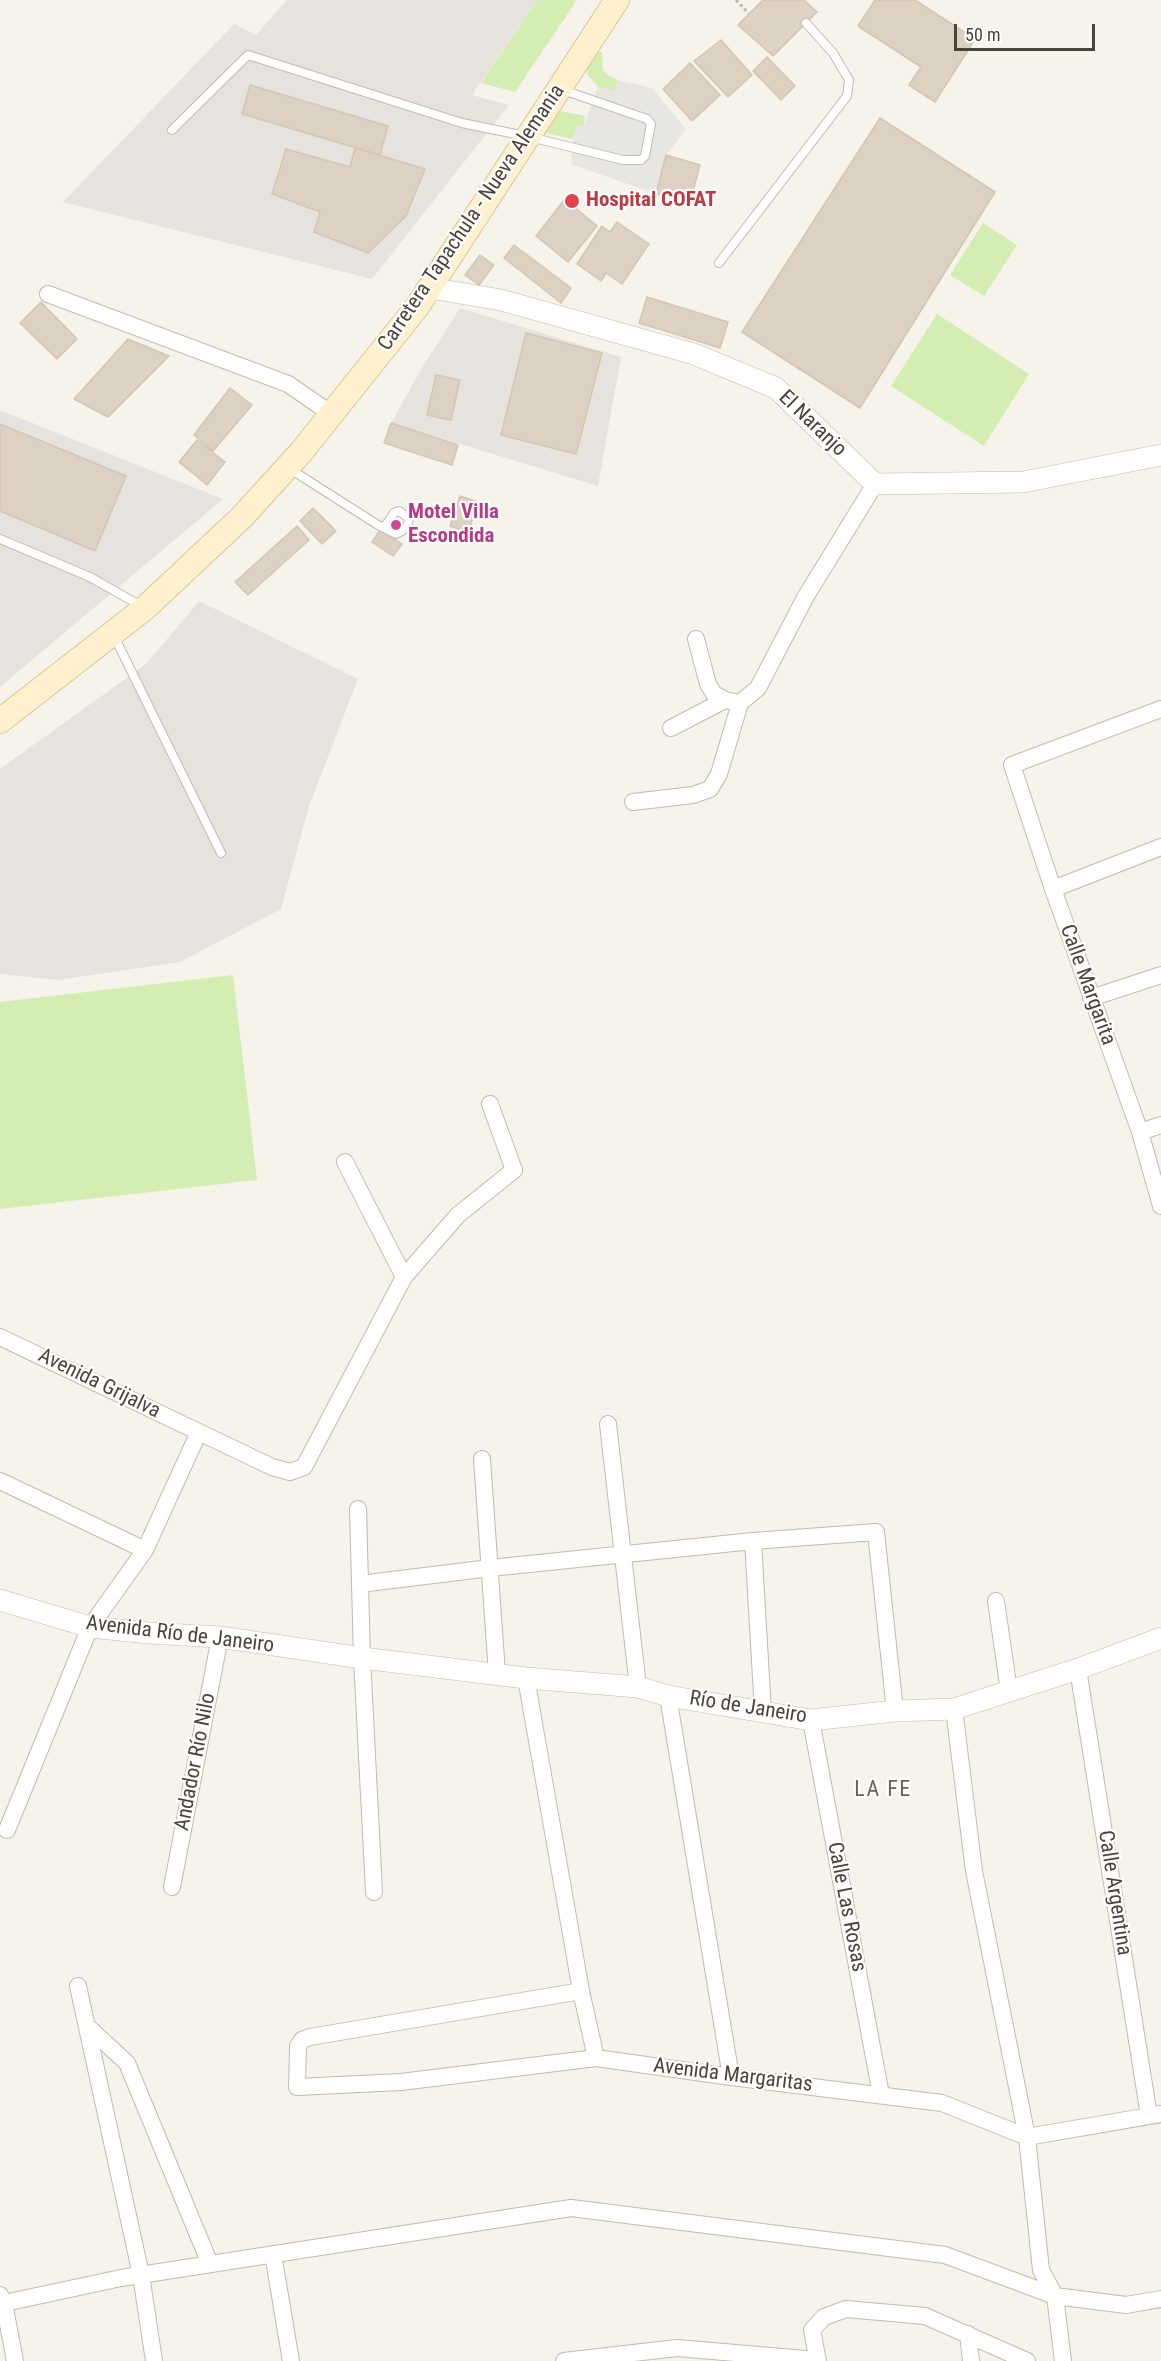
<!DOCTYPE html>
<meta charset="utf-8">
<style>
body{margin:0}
#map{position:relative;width:1161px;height:2361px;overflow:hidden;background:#f6f3eb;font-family:"Roboto Condensed",sans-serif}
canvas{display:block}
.scale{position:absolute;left:954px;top:24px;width:141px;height:27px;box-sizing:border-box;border:3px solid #4c4338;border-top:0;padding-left:8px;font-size:18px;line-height:21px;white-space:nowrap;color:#4c4338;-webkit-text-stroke:4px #fff;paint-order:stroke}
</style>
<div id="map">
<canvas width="1161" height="2361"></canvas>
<div class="scale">50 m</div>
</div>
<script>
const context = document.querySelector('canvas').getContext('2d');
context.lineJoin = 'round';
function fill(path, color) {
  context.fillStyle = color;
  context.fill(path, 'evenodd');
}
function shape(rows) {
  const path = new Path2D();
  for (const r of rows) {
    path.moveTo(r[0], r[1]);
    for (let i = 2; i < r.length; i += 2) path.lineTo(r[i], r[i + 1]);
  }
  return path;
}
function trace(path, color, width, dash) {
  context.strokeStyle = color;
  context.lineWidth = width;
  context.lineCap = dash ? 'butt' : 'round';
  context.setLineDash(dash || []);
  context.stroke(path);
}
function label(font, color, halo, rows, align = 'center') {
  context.font = font + ' "Roboto Condensed",sans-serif';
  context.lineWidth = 4.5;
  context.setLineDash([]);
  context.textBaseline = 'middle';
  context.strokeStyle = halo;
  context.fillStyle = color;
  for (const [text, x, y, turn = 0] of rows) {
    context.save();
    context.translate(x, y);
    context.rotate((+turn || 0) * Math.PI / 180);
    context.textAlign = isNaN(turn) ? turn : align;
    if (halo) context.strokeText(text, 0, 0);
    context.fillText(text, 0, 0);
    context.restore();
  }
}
const industrial = shape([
 [287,0,537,0,472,95,509,105,372,279,63,202,234,24,256,35],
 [460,308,621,357,598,486,391,423,423,366],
 [0,410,223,499,0,687],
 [199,601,358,679,309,806,281,909,180,962,58,980,0,974,0,769,146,664]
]);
const green = shape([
 [537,0,577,0,515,92,481,83],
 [589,50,602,52,603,70,609,76,618,80,614,92,598,87,588,75,585,65],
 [555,110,585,116,583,127,577,126,573,139,546,133,544,129],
 [983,223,1017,245,984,296,950,275],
 [937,314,1029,374,984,446,891,386],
 [233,975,257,1180,0,1209,0,1002]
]);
const parking = shape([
 [618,80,652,88,686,129,666,155,656,194,571,164,573,139,577,126,583,127,598,87,614,92]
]);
const building = shape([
 [763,0,804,0,817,12,773,56,738,25,763,0],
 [875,0,915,0,975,39,935,102,909,85,921,67,858,26,875,0],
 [721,40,752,75,728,97,694,61,721,40],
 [767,57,795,86,781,100,753,71,767,57],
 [690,63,720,95,692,121,663,89,690,63],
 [250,85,388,126,380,155,242,114,250,85],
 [880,118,995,192,860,408,742,332,880,118],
 [355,148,425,169,406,216,368,253,314,232,320,212,272,194,286,149,350,167,355,148],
 [666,155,700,165,690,203,656,194,666,155],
 [565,199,597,226,568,262,536,236,565,199],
 [617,222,649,244,622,284,606,273,601,281,577,264,602,226,610,232,617,222],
 [514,245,571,288,561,303,504,258,514,245],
 [480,255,494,265,479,285,465,275,480,255],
 [647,297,728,322,720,348,639,323,647,297],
 [41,302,77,339,57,359,20,323,41,302],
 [526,333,602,353,576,454,501,435,526,333],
 [128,339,169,356,108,417,74,399,128,339],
 [436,375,460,380,451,420,427,415,436,375],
 [230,388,252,405,213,451,194,435,230,388],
 [391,423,458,445,452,465,384,443,391,423],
 [0,424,126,476,95,551,0,511,0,424],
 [197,440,225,462,207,485,179,462,197,440],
 [460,496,478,502,468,533,450,526,460,496],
 [313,508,336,531,322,544,300,521,313,508],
 [297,526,309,540,248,595,235,582,297,526],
 [381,529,402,544,393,556,372,542,381,529]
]);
const path = shape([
 [736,0,749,14]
]);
const service = shape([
 [172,130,248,55,462,123,530,137,623,160,641,160,645,156,651,124,647,119,563,90],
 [719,263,847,96,849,80,833,53,806,23],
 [290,469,378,525,396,534,402,531,408,524,409,518,399,511,394,513,384,528],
 [0,539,90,577,143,607],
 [113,634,221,853]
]);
const minor = shape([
 [48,294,288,384,333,415],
 [696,639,708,684,714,694,725,700,740,703,758,688,806,596,875,484],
 [1161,709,1012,765,1053,889,1140,1132,1161,1206],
 [671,728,725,700],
 [633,802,693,795,710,789,719,774,740,703],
 [1053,889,1161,847],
 [1091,998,1161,975],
 [1140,1132,1161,1125],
 [345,1162,404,1277],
 [0,1337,272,1467,290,1472,304,1467,404,1277,458,1215,514,1170,490,1104],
 [608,1424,638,1687],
 [482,1459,497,1674],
 [0,1481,145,1550],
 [358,1509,362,1658,374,1892],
 [753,1541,763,1712],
 [360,1584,490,1568,753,1541,876,1532,895,1711],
 [996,1601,1009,1691],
 [1078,1669,1149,2116],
 [526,1678,581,1991,596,2058],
 [668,1696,731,2077],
 [954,1709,974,1871,1027,2137,1041,2270,1055,2296,1063,2361],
 [811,1720,881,2095],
 [7,1830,90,1627,145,1550,198,1434],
 [172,1887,220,1637],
 [78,1986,141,2275,154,2361],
 [581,1991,310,2037,302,2040,298,2046,297,2087,401,2082,596,2058,731,2077,942,2103,1027,2137,1161,2114],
 [87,2026,127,2063,210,2264],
 [273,2254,291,2361],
 [0,2295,4,2303,15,2361],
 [0,2304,121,2278,571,2208,945,2255,1055,2296,1126,2305,1161,2299],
 [968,2334,971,2361],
 [564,2361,677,2348,817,2360],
 [818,2361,812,2330,824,2317,846,2309,925,2316,1027,2361]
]);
const tertiary = shape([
 [430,288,501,300,694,354,776,388,875,484,1023,482,1161,455],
 [0,1600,90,1627,149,1633,220,1637,362,1658,526,1678,638,1687,668,1696,811,1720,895,1711,954,1709,1078,1669,1161,1638]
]);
const secondary = shape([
 [0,721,145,608,242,517,302,451,417,307,617,0]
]);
const markers = [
 [572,201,8,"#e0444e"],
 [396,525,6,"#d1479c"]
];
const healthNames = [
 ["Hospital COFAT",586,201]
];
const streetNames = [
 ["Carretera Tapachula - Nueva Alemania",472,218,-56],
 ["El Naranjo",812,424,44],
 ["Calle Margarita",1087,985,70],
 ["Avenida Grijalva",99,1384,26],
 ["Avenida Río de Janeiro",180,1635,7],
 ["Río de Janeiro",748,1708,9],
 ["Andador Río Nilo",196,1762,-79],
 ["Calle Argentina",1114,1893,81],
 ["Calle Las Rosas",846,1907,79],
 ["Avenida Margaritas",733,2076,7]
];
const hotelNames = [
 ["Motel Villa",408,513],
 ["Escondida",408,537]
];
const neighbourhoodNames = [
 ["LA FE",883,1790]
];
fill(industrial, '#e6e2dd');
fill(green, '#d4edb2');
fill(parking, '#e8e6e3');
fill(building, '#dcd1c3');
trace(building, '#d5c6b2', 1.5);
trace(service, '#c3baad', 10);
trace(minor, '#c3baad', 18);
trace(tertiary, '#c3baad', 22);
trace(secondary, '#d9c699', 26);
trace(path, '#c6b69d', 3, [3, 3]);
trace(service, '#fff', 8);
trace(minor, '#fff', 16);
trace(tertiary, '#fff', 21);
trace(secondary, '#fff1cd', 24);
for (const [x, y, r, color] of markers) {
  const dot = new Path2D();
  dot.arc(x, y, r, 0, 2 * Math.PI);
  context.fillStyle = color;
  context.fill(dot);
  trace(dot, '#fff', 2);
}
label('bold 21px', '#be3a42', '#fff', healthNames, 'left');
label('21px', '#4c4338', '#fff', streetNames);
label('bold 21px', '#b23c85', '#fff', hotelNames, 'left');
context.letterSpacing = '1.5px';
label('22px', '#6f614e', '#fff', neighbourhoodNames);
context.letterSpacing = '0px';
</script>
